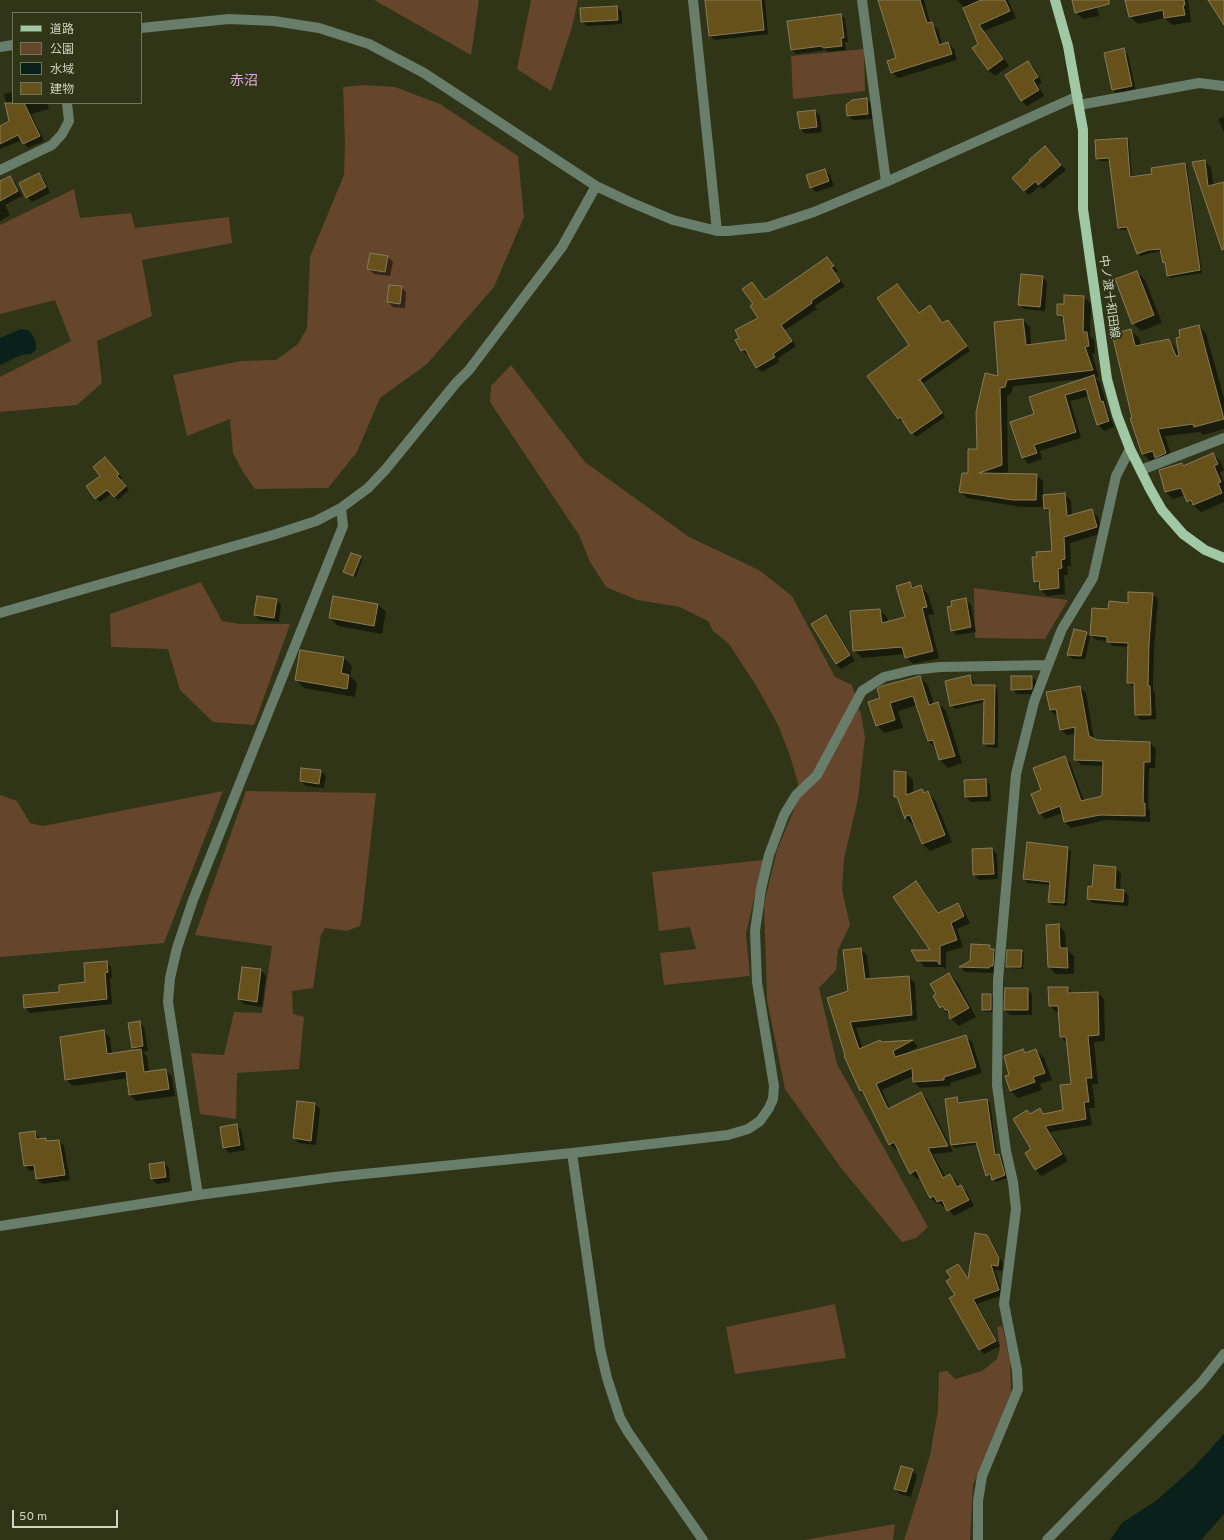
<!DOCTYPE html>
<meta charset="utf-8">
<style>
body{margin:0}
#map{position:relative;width:1224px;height:1540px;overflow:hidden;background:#2f3516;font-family:Overpass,"Noto Sans JP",sans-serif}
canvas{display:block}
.legend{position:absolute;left:12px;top:12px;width:130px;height:92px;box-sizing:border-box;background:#2f3516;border:1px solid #6f755b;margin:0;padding:5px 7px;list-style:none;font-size:12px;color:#d0d4c3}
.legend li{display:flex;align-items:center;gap:8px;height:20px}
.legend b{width:20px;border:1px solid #6f755b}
.scale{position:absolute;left:12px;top:1510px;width:106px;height:18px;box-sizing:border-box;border:2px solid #d0d4c3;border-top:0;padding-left:5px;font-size:12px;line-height:14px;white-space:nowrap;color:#d0d4c3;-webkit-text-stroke:3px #2f3516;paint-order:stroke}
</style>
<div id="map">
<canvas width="1224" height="1540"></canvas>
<ul class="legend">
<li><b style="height:5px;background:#a0c8a4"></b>道路</li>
<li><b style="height:11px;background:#65452c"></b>公園</li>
<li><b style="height:11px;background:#09201b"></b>水域</li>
<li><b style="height:11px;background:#66511a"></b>建物</li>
</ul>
<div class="scale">50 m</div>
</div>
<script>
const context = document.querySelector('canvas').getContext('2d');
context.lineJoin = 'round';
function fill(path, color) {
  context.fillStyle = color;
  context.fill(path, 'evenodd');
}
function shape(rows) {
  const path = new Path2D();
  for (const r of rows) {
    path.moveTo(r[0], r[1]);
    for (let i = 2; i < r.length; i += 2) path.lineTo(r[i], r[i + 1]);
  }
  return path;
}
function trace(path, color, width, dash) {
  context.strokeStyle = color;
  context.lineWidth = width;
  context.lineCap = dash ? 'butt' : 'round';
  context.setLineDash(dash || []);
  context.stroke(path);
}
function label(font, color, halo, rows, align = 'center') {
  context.font = font + ' Overpass,"Noto Sans JP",sans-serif';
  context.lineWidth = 4;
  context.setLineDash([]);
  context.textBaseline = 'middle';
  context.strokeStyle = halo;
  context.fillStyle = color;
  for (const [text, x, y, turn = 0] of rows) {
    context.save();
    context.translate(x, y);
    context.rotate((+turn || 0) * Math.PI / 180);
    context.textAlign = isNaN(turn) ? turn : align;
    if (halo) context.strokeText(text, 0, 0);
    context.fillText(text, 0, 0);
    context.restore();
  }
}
const green = shape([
 [374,0,479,0,471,55],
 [531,0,578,0,572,27,551,91,517,69],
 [864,49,865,91,793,99,791,56],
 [363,85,395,87,440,104,518,156,524,217,494,287,427,364,380,398,357,452,328,488,255,489,243,472,233,453,230,419,187,436,173,375,240,361,276,360,298,344,307,328,310,257,344,175,345,143,343,87],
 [74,189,80,218,131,213,135,228,229,217,232,243,142,260,152,316,97,341,102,383,77,405,0,412,0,377,71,341,55,300,0,314,0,225],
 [511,365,585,462,689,537,759,570,792,596,835,677,852,685,861,715,865,737,858,799,844,859,842,890,850,925,838,950,836,970,819,988,837,1064,928,1227,916,1238,902,1242,841,1168,785,1089,767,1000,764,904,777,850,798,800,798,783,790,756,778,725,757,687,729,644,713,631,708,621,680,607,637,600,606,587,590,562,579,535,490,402,491,386],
 [201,582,222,621,240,624,290,624,254,725,213,722,180,690,168,649,111,647,110,614],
 [974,588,1068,600,1045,639,975,638],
 [223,791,164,943,0,957,0,795,17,801,30,823,43,826],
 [246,791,376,793,362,917,360,926,347,931,325,928,321,934,313,988,292,991,293,1014,304,1017,299,1069,237,1073,236,1119,200,1114,191,1053,224,1055,234,1012,262,1013,272,946,195,935],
 [763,860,746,934,750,976,664,985,660,953,696,949,690,927,659,931,652,872],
 [835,1304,846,1358,735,1374,726,1327],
 [1002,1326,1010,1360,1011,1392,973,1485,970,1540,904,1540,920,1490,930,1455,938,1410,939,1372,947,1371,955,1379,982,1371,997,1359,1000,1348,997,1327],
 [895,1524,893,1540,804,1540]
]);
const water = shape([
 [21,329,28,330,32,334,36,342,36,350,31,354,21,355,0,365,0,338],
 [1224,1434,1224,1514,1201,1540,1110,1540,1122,1523,1157,1500,1193,1468]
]);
const shadow = shape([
 [707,0,765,0,768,34,715,40,710,36],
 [879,0,924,0,930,23,938,29,942,45,948,43,954,49,957,60,898,78,892,72,897,59],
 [957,0,1008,0,1016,18,984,31,1009,66,995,76,988,70,973,49,979,44,963,6],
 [1073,0,1095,0,1099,16,1083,19,1076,12],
 [1126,0,1188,0,1191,22,1172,25,1165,18,1138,24,1130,17],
 [617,7,622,12,622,24,587,26,582,21],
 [841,15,845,19,848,42,845,42,846,50,828,52,826,50,796,54,792,50,788,21],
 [1123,50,1128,55,1136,91,1118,95,1113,90,1105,54],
 [1028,62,1033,67,1042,82,1038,85,1044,96,1027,106,1022,101,1007,76],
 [13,92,13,103,47,103,49,109,31,114,44,141,28,148,22,140,0,149,0,127,10,122,4,94],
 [866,99,872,104,873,119,853,120,848,115],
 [815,111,820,116,822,132,806,134,800,129],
 [1224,117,1224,132,1218,119],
 [1127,139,1129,141,1132,178,1153,175,1168,165,1185,164,1187,166,1202,273,1170,278,1168,275,1162,251,1151,253,1140,256,1138,254,1129,229,1122,230,1119,228,1110,161,1100,161,1097,159],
 [1050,152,1066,170,1043,189,1040,186,1029,195,1024,191],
 [1205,161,1211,168,1214,186,1224,183,1224,250,1193,163],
 [825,170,830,175,834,186,816,192,811,187],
 [39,174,44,179,50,193,32,202,27,197],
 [10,177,15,182,22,196,5,205,10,215,0,221,0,182],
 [388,257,393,262,390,276,374,274,368,268],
 [827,258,838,271,835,273,845,286,815,306,817,309,785,330,796,346,777,359,779,362,762,372,756,367,749,354,747,355,742,350,741,338,759,318,754,304,752,283,766,301],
 [1137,272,1145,280,1162,323,1141,331,1133,323],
 [1042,277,1047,282,1045,311,1024,309,1019,304],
 [401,287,406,292,405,308,393,307,388,302],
 [1084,297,1091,304,1090,336,1094,340,1095,353,1092,354,1099,377,1095,377,1100,382,1107,407,1114,427,1104,431,1098,424,1089,396,1070,401,1081,438,1040,451,1042,459,1029,464,1023,458,1011,423,1036,414,1082,379,1013,386,1011,394,1007,395,1008,472,1003,474,1036,475,1043,481,1043,496,1064,494,1071,501,1072,516,1091,510,1098,517,1103,533,1070,543,1071,566,1067,566,1068,575,1064,575,1065,594,1047,596,1040,589,1040,586,1035,581,1038,558,1054,552,1051,514,1045,508,1044,502,1043,502,1043,507,1021,507,967,498,960,491,970,474,978,450,999,377,1023,320,1030,327,1031,345,1067,341,1065,322,1058,315,1065,305],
 [930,307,943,324,952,325,970,351,922,384,945,417,916,437,904,421,902,422,899,419,868,376,910,345],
 [1199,326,1206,334,1224,398,1224,429,1203,435,1200,432,1165,436,1173,461,1151,462,1143,454,1132,419,1133,418,1131,331,1139,338,1141,346,1168,340,1176,348,1179,354,1181,338],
 [1213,454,1220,461,1224,470,1220,473,1224,481,1224,502,1201,512,1188,501,1185,495,1173,499,1166,492,1160,471,1181,464,1184,467],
 [109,463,122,478,120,480,129,490,118,500,112,493,100,502,96,498,102,476],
 [360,557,362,560,356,577,347,574,344,571],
 [910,583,915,588,921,587,928,594,934,614,928,615,939,658,913,664,906,657,905,654,862,658,854,650,880,610,887,617,888,622,906,618],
 [1153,594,1158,599,1154,649,1153,690,1155,693,1156,719,1141,720,1136,715,1135,687,1133,687,1128,682,1128,647,1113,646,1108,641,1096,640,1091,635,1109,610],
 [276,600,281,605,279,622,260,620,255,615],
 [965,600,971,605,976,632,957,635,952,630],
 [378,605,386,612,382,634,338,626,330,618],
 [826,616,831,621,855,661,841,669,836,664],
 [1086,633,1090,637,1085,659,1072,659,1069,655],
 [344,658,352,666,350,676,357,683,355,697,304,688,296,680],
 [970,676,973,680,975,686,994,686,998,690,998,748,988,747,984,744,985,702,955,709,951,705],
 [920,677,928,685,934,704,938,703,946,711,962,763,948,768,940,760,937,749,928,741,917,705,898,711,903,728,884,733,877,725,881,699],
 [1032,677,1037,682,1037,694,1017,694,1012,689],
 [1080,687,1086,693,1094,740,1150,743,1156,749,1155,768,1149,768,1148,808,1150,810,1150,822,1106,820,1071,828,1065,822,1063,813,1045,819,1040,813,1064,758,1070,763,1084,801,1103,797,1104,766,1081,765,1075,759,1076,734,1067,735,1061,730,1058,715,1056,716,1050,710],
 [320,771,326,776,324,788,306,786,301,781],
 [895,772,906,773,913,780,913,794,922,790,926,794,928,793,935,800,952,842,930,851,923,844,914,822,913,825,906,818,900,802,895,797],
 [985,780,990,785,991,801,971,802,966,797],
 [1068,848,1071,851,1067,906,1052,905,1049,901,1050,885,1028,883,1024,879],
 [992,849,997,854,998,879,979,880,974,875],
 [1095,866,1116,868,1121,874,1120,890,1124,890,1129,896,1128,906,1093,903,1088,898,1093,888],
 [916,883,923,889,939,913,957,904,964,911,970,923,957,929,963,947,946,952,946,970,944,967,925,967,918,960,932,951],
 [1058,925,1065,932,1066,949,1074,956,1074,974,1056,974,1049,967],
 [990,946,999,956,994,973,965,972,961,967,971,962],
 [860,949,867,955,870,979,909,977,915,983,917,1020,856,1028,863,1049,880,1041,882,1043,913,1041,918,1047,903,1055,965,1036,972,1042,982,1073,950,1083,950,1086,920,1088,914,1082,913,1076,882,1090,890,1109,921,1093,927,1099,953,1152,933,1154,946,1178,950,1175,956,1181,959,1187,961,1186,967,1192,974,1206,954,1216,946,1206,944,1207,939,1203,937,1204,931,1198,921,1177,917,1179,911,1173,898,1149,896,1150,890,1144,866,1097,860,1091,845,1057,850,992],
 [1021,951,1024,953,1023,969,1009,968,1007,966],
 [106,962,111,967,112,977,110,978,112,1004,30,1013,25,1008,86,983],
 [261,970,266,976,262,1007,244,1004,239,999],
 [949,974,957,982,976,1017,959,1026,951,1019,950,1015,949,1015,941,1007],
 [1049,988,1068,988,1073,994,1098,993,1104,999,1105,1041,1094,1042,1098,1084,1092,1084,1095,1108,1089,1108,1092,1125,1050,1132,1068,1161,1042,1176,1036,1170,1026,1153,1033,1149,1027,1111,1031,1115,1040,1109,1045,1114,1064,1111,1072,1085,1067,1043,1061,1037,1059,1012,1056,1012,1050,1006],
 [1027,989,1032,994,1032,1015,1010,1015,1005,1010],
 [991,995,993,997,993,1012,985,1012,983,1010],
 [139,1022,144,1027,148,1051,142,1052,147,1056,149,1072,166,1070,172,1076,175,1096,136,1101,130,1095,128,1078,73,1086,66,1079,103,1031,110,1037,112,1054,136,1051,133,1048],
 [1023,1050,1026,1053,1036,1050,1044,1058,1052,1080,1040,1084,1042,1090,1018,1098,1011,1091],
 [957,1098,960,1104,987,1100,990,1103,997,1156,999,1155,1002,1158,1007,1178,996,1182,992,1177,990,1178,987,1175,978,1144,955,1148,952,1145],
 [315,1104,320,1109,316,1145,299,1143,294,1138],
 [236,1125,241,1130,245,1150,229,1153,224,1148],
 [35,1132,40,1139,46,1139,49,1142,58,1141,64,1146,70,1180,42,1184,37,1179,36,1170,30,1171,25,1166],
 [164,1163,169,1168,170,1182,157,1184,152,1179],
 [987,1236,992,1242,1003,1263,1002,1271,995,1270,1003,1295,977,1304,1000,1346,984,1354,979,1349,956,1296,952,1278,958,1265,969,1279],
 [912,1470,917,1475,911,1497,900,1494,895,1489]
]);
const building = shape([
 [705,0,761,0,764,30,709,36,705,0],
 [878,0,920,0,927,23,932,22,939,45,948,42,952,54,891,73,887,61,896,58,878,0],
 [981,0,1005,0,1010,11,979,25,1003,59,988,70,972,48,978,44,963,8,981,0],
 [1072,0,1109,0,1109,4,1075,13,1072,0],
 [1125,0,1184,0,1185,5,1183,5,1185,15,1164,18,1163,10,1129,17,1125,0],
 [1208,0,1224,0,1224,25,1208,0],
 [617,6,618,20,581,22,580,8,617,6],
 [841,14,844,38,841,38,842,46,823,48,822,46,791,50,787,21,841,14],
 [1124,48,1132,86,1112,90,1104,53,1124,48],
 [1028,61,1038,77,1033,80,1039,90,1021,101,1005,75,1028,61],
 [867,98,868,114,847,116,846,105,852,100,867,98],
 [5,103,24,103,40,136,23,144,18,135,0,144,0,126,9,121,5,103],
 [815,110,817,127,800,129,797,112,815,110],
 [1127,138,1130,177,1152,174,1151,168,1185,163,1200,270,1167,276,1165,262,1163,263,1160,249,1148,250,1137,254,1127,227,1118,228,1109,158,1096,159,1095,140,1127,138],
 [1045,146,1061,165,1038,185,1036,181,1024,191,1012,178,1030,161,1029,160,1045,146],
 [1205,160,1208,186,1224,182,1224,249,1222,250,1192,162,1205,160],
 [825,169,829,181,810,188,806,175,825,169],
 [39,173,46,187,26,198,19,183,39,173],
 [10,176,18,191,0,201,0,181,10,176],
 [370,253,388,256,385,272,367,269,370,253],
 [827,257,834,266,831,267,840,281,811,301,812,303,781,325,792,341,773,354,775,357,756,368,745,349,741,351,735,340,739,338,735,330,758,318,750,306,753,304,742,289,752,282,765,300,827,257],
 [1137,271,1154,315,1132,324,1115,279,1137,271],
 [1021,274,1043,276,1040,307,1018,305,1021,274],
 [897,284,919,313,930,305,942,323,948,320,967,346,918,381,920,380,942,413,911,434,900,417,898,419,867,376,909,345,877,298,897,284],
 [389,285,402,286,400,304,387,302,389,285],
 [1064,295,1084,296,1083,332,1087,332,1089,346,1085,347,1093,370,1007,380,1005,387,1000,388,1002,465,979,473,1037,474,1036,500,1013,500,959,492,962,473,968,473,968,449,977,449,976,412,985,373,998,376,994,322,1023,319,1026,345,1066,340,1063,316,1057,315,1057,304,1064,304,1064,295],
 [1199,325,1224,419,1194,427,1193,424,1158,429,1166,453,1155,458,1153,451,1142,454,1130,418,1132,418,1112,334,1131,329,1135,346,1169,339,1176,356,1179,356,1176,338,1180,337,1179,330,1199,325],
 [1094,375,1101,402,1103,401,1109,421,1097,425,1086,389,1065,395,1076,432,1034,445,1037,453,1022,458,1010,422,1034,414,1029,397,1094,375],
 [1213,453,1218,464,1214,466,1221,482,1218,483,1222,493,1193,505,1191,500,1187,502,1181,488,1165,492,1159,470,1182,463,1183,466,1213,453],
 [105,457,119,474,117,476,126,486,114,497,107,490,95,499,86,486,100,476,93,467,105,457],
 [1065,493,1067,516,1092,509,1097,527,1064,537,1065,559,1061,560,1062,568,1058,569,1059,588,1040,590,1039,581,1034,582,1032,557,1037,557,1036,552,1052,551,1049,508,1044,509,1043,495,1065,493],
 [351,553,361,556,353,576,343,572,351,553],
 [910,582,912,588,921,585,927,607,922,608,933,651,905,658,902,647,853,651,850,611,880,609,882,623,905,617,896,586,910,582],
 [1128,592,1153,593,1149,644,1148,686,1150,686,1151,715,1135,715,1134,683,1127,683,1128,643,1107,642,1107,637,1090,635,1092,608,1108,609,1109,601,1128,603,1128,592],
 [257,596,277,599,274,618,254,615,257,596],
 [333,596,378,604,374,626,329,618,333,596],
 [966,598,971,627,951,631,947,607,952,606,951,601,966,598],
 [826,615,850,655,836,664,811,624,826,615],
 [1074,629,1087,632,1081,656,1067,655,1074,629],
 [300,650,344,657,341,673,349,675,347,689,295,680,300,650],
 [970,675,972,685,995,685,994,744,983,744,984,699,950,706,945,681,970,675],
 [920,676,929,705,938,702,955,756,939,760,933,740,928,741,913,696,890,703,895,720,876,726,868,702,880,698,877,689,882,686,920,676],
 [1011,676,1032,676,1032,689,1011,690,1011,676],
 [1080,686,1089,736,1097,740,1150,742,1150,762,1144,762,1143,803,1145,803,1145,816,1100,815,1064,822,1060,806,1039,814,1031,794,1041,790,1033,768,1065,756,1081,801,1102,796,1103,761,1074,760,1075,727,1060,730,1056,709,1050,710,1046,692,1080,686],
 [301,768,321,770,319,784,300,781,301,768],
 [894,771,906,772,906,795,922,789,924,793,928,791,945,835,922,844,910,815,906,816,905,819,897,797,894,797,894,771],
 [986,779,987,796,965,797,964,780,986,779],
 [1027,842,1068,847,1064,903,1048,902,1050,882,1023,879,1027,842],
 [992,848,994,874,973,875,972,849,992,848],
 [1094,865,1116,867,1115,889,1124,890,1123,902,1087,899,1088,886,1092,887,1094,865],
 [916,881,938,913,958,903,964,916,951,923,957,940,940,946,940,965,937,961,917,961,911,950,930,950,893,897,916,881],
 [1059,924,1060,948,1067,948,1068,968,1048,967,1046,925,1059,924],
 [971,944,990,945,990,949,994,949,993,966,990,966,989,968,959,967,970,961,971,944],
 [861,948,865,979,909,976,912,1015,850,1022,859,1049,880,1040,881,1042,913,1040,893,1051,895,1057,966,1035,976,1067,944,1077,944,1080,913,1082,912,1068,876,1084,888,1109,921,1092,948,1146,928,1148,943,1178,950,1174,957,1187,961,1185,969,1200,947,1211,942,1200,937,1202,934,1196,930,1198,916,1170,910,1174,894,1142,889,1145,862,1090,860,1091,844,1056,845,1055,827,998,848,991,843,950,861,948],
 [1007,950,1022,950,1021,967,1006,967,1007,950],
 [107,961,108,972,105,973,107,999,24,1008,23,995,59,992,59,985,85,982,84,963,107,961],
 [242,967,261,969,257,1002,238,999,242,967],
 [949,973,969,1008,950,1019,948,1010,945,1010,943,1006,940,1008,933,996,936,994,930,984,949,973],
 [1048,987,1068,987,1068,993,1098,992,1099,1035,1088,1036,1092,1078,1086,1078,1089,1102,1084,1102,1086,1119,1045,1126,1062,1154,1035,1170,1025,1153,1031,1149,1013,1119,1027,1110,1030,1114,1040,1108,1043,1114,1063,1110,1060,1085,1071,1084,1066,1037,1060,1037,1058,1006,1049,1006,1048,987],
 [1005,988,1028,988,1028,1010,1004,1010,1005,988],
 [982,994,991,994,991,1010,982,1010,982,994],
 [140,1021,143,1046,132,1048,128,1023,140,1021],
 [104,1030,107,1054,141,1049,144,1072,166,1069,169,1089,129,1095,126,1071,65,1080,60,1037,104,1030],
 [1023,1049,1025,1053,1036,1049,1045,1073,1033,1077,1035,1082,1010,1091,1005,1076,1009,1075,1004,1056,1023,1049],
 [957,1097,958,1103,987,1099,995,1155,999,1154,1005,1175,992,1180,990,1174,986,1176,976,1142,951,1145,945,1099,957,1097],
 [297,1101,315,1103,311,1141,293,1138,297,1101],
 [237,1124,240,1145,223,1148,220,1127,237,1124],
 [35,1131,36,1139,46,1138,46,1141,59,1140,65,1175,36,1179,34,1165,24,1166,19,1133,35,1131],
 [164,1162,166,1177,151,1179,149,1164,164,1162],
 [975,1233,987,1235,999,1258,998,1266,991,1265,999,1290,973,1299,996,1341,979,1350,949,1298,955,1295,946,1281,951,1278,946,1271,958,1264,968,1279,975,1233],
 [901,1466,913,1469,906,1492,894,1489,901,1466]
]);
const minor = shape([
 [693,0,717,231],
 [862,0,886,182],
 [141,28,229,19,274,21,319,28,369,44,424,73,596,186,630,202,673,220,717,231,728,231,768,227,814,212,886,182,1078,96],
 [0,47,13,45],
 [1079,105,1199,83,1224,86],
 [0,170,52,145,62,134,69,121,67,103],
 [1141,470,1224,438],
 [0,613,273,535,316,521,341,508,368,488,386,469,456,383,469,370,562,247,596,186],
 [572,1153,600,1348,607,1378,620,1418,628,1432,703,1540],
 [198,1195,168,1002,170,978,177,948,193,900,343,526,341,508],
 [0,1226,198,1195,334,1177,572,1153,685,1140,728,1135,748,1129,760,1121,769,1108,773,1099,774,1086,757,982,755,931,761,889,769,855,784,815,796,795,817,775,862,691,884,677,913,670,940,667,1048,665],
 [978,1540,978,1501,982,1476,1018,1389,1017,1370,1004,1304,1016,1209,1013,1182,1006,1151,997,1085,998,980,1016,774,1034,702,1048,665,1062,629,1093,578,1116,476,1130,449],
 [1047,1540,1201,1383,1224,1354]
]);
const major = shape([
 [1055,0,1068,46,1083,130,1083,209,1107,379,1117,415,1130,449,1150,489,1162,510,1183,534,1205,550,1224,558]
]);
const streetNames = [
 ["中ノ渡十和田線",1108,297,82]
];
const quarterNames = [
 ["赤沼",244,82]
];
fill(green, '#65452c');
fill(water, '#09201b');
fill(shadow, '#0007');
fill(building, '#66511a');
trace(building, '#887b5b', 1);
trace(minor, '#697d6b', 10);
trace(major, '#a0c8a4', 10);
label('12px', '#d0d4c3', '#2f3516', streetNames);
label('14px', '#e6abe2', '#2f3516', quarterNames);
</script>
